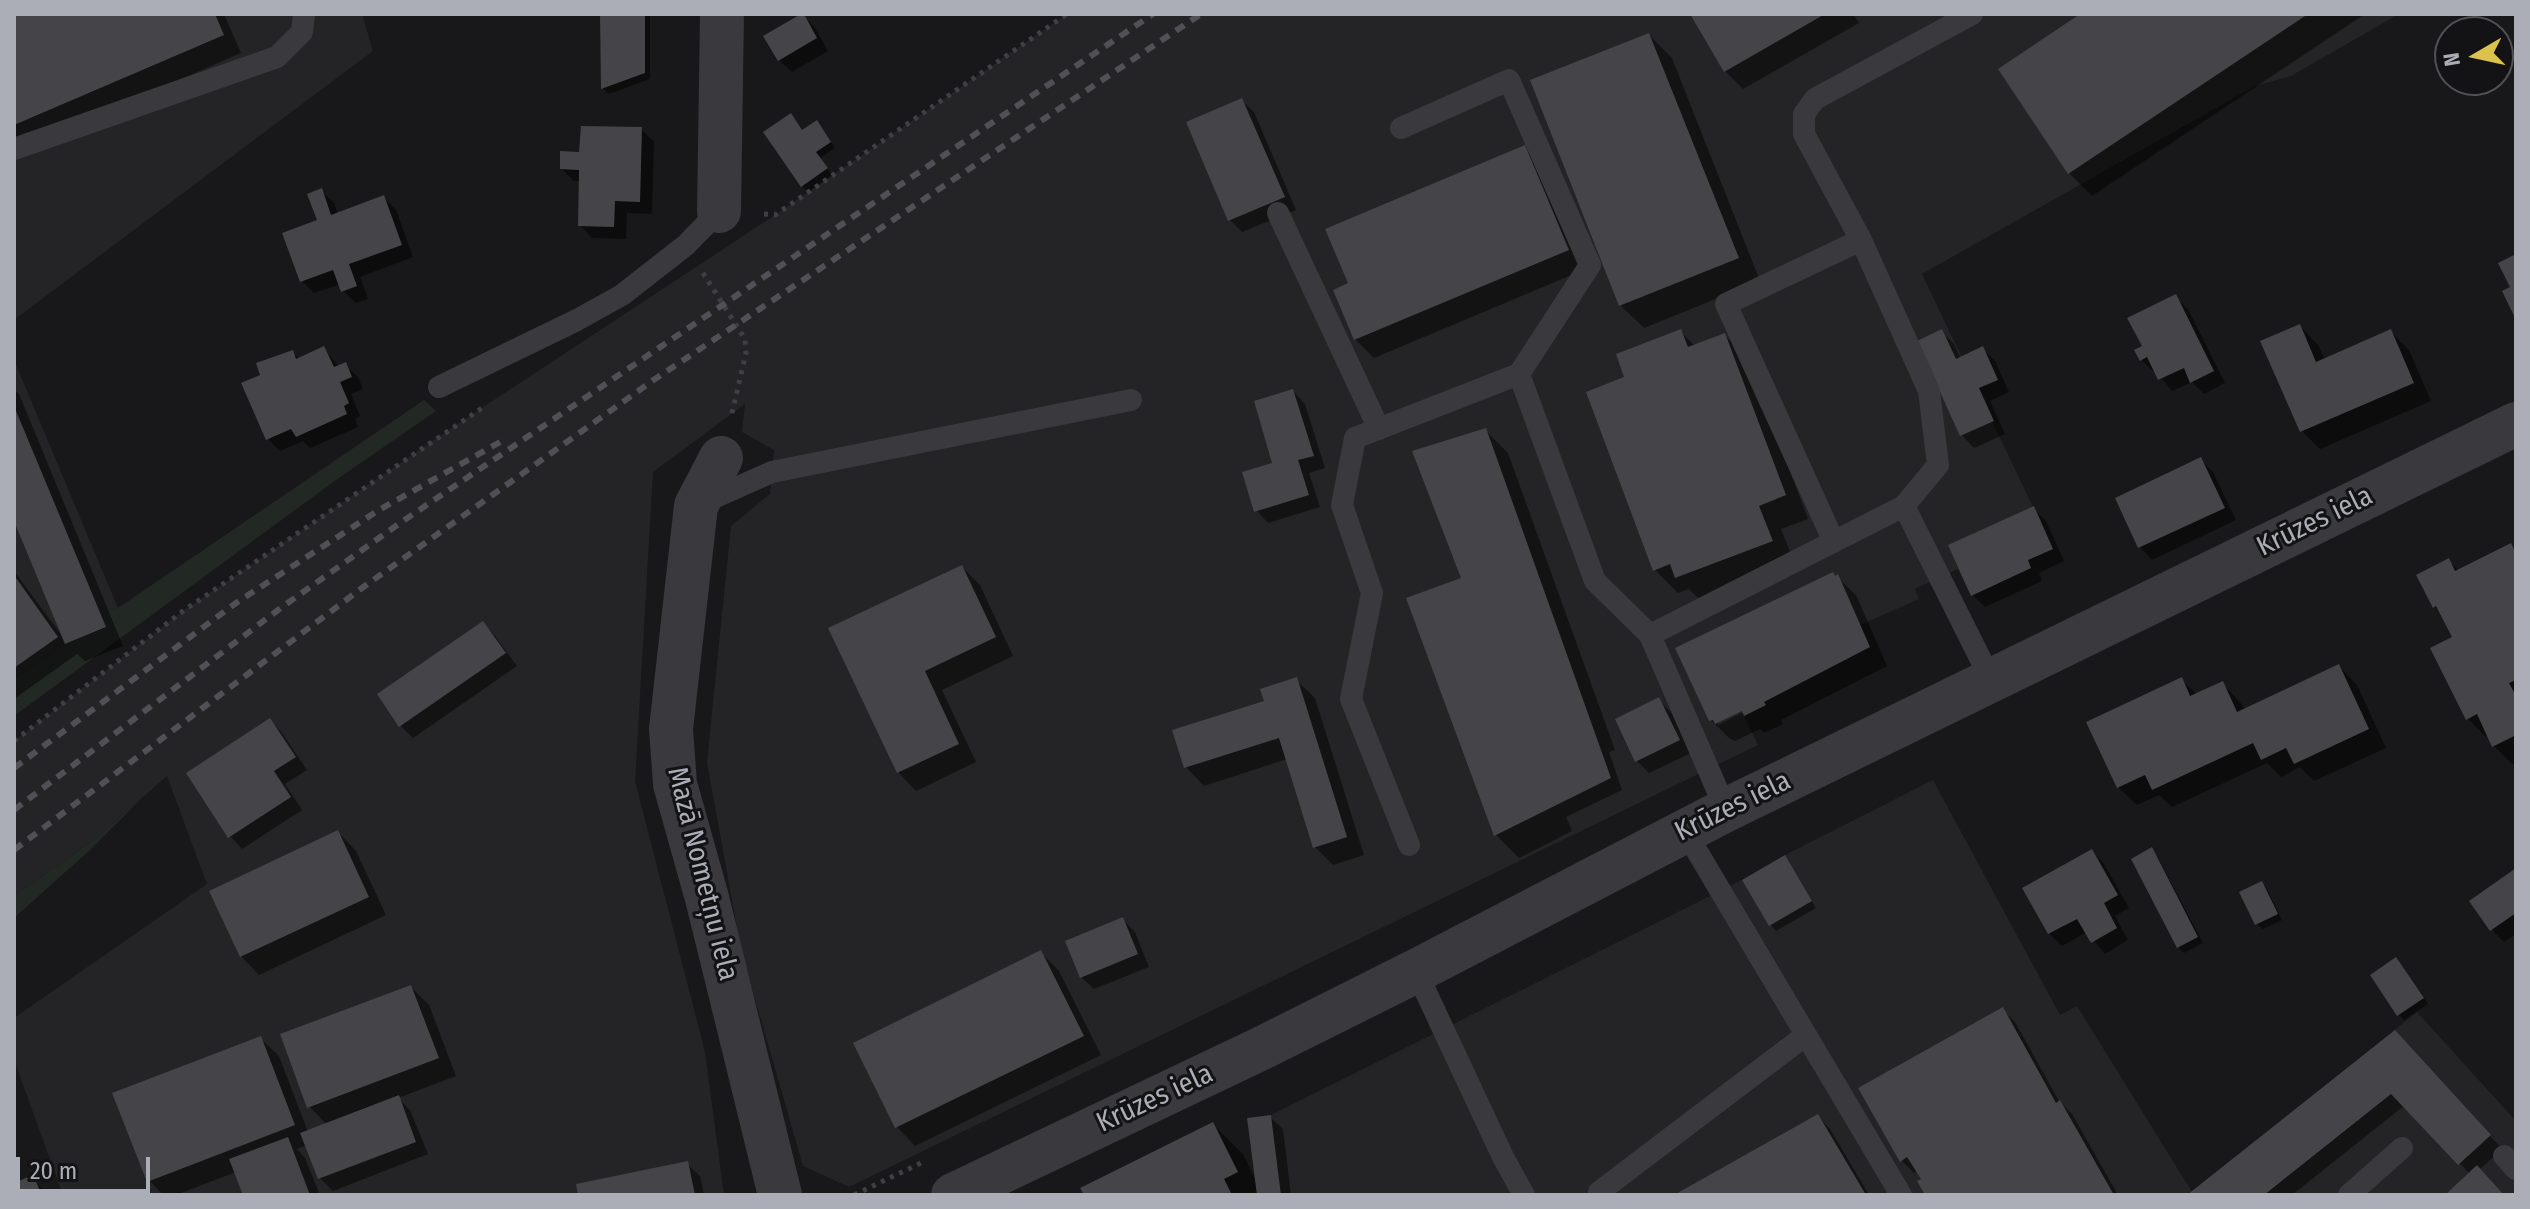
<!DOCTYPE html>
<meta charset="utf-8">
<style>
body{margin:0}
#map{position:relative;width:2530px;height:1209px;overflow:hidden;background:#181719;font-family:"Fira Sans Condensed",sans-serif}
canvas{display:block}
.frame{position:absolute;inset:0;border:16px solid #abadb7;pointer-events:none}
.north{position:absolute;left:2434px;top:16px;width:80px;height:80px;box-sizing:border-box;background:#131214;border:2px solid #505055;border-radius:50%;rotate:261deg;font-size:22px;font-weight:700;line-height:32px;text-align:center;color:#abadb7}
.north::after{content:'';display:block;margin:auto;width:28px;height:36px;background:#dcc24c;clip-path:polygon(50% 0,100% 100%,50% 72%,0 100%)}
.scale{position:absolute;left:16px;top:1157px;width:134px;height:36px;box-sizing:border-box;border:4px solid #abadb7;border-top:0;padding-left:10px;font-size:24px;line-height:28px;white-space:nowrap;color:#abadb7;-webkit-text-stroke:6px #131214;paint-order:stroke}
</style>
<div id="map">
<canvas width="2530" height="1209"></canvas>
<div class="frame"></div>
<div class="north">N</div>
<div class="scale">20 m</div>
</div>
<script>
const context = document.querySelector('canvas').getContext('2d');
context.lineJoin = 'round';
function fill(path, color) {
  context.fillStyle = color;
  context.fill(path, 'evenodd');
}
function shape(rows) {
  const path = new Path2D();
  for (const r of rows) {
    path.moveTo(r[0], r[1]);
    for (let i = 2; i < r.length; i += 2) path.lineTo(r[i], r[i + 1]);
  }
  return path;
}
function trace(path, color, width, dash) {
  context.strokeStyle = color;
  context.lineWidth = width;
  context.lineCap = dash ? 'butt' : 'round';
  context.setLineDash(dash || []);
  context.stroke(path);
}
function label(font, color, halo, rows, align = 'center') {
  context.font = font + ' "Fira Sans Condensed",sans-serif';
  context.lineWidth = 6;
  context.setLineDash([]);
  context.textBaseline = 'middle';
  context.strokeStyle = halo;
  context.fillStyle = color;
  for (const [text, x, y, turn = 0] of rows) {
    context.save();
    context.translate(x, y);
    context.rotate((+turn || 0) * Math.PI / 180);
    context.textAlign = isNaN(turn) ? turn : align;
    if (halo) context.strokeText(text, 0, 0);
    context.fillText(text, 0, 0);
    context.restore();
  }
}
const built = shape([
 [14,14,362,14,373,51,14,320],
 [1067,14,2399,14,2291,76,2255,86,1922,274,2053,549,2028,560,2031,568,1971,596,1958,569,1915,589,1919,599,1860,625,1870,647,1765,701,1766,705,1744,716,1758,745,849,1187,803,1166,741,950,707,762,731,526,770,494,774,450,742,432,745,404,653,472,635,781,705,1052,724,1195,63,1195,14,1060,14,1018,207,884,167,776,95,839,14,896,14,741,183,611,459,423,775,215],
 [14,360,118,608,14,679],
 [1933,780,2060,1015,2077,1006,2192,1192,2417,1012,2516,1121,2516,1195,1281,1195,1271,1115,1742,880,1785,855]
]);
const green = shape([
 [424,400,436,411,336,480,14,716,14,679,65,644,105,628,101,615,118,608],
 [143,797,90,850,14,918,14,896,95,839]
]);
const shadow = shape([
 [14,14,224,14,241,53,14,151],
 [602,14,650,14,650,79,609,94,603,88],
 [1693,14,1853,14,1859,23,1743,89,1725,71],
 [2083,14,2365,14,2092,196,2069,173,2000,70],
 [803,15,815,28,828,51,792,72,779,60],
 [1649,35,1672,58,1760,281,1644,328,1620,305],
 [1241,100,1254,112,1296,210,1242,232,1230,220],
 [641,129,654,142,652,214,627,213,626,239,592,238,580,225,581,181,574,181,562,169,581,154],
 [822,129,835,148,820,158,832,175,808,192,802,186,803,132],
 [1525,148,1543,166,1586,269,1374,358,1355,339],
 [321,190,334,203,338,214,384,198,396,210,413,257,360,277,368,299,356,303,343,291,341,284,314,293,302,281,319,221],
 [2175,297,2188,309,2225,383,2204,394,2192,382,2172,391,2156,371,2154,372,2141,360],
 [2300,326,2318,345,2325,360,2390,331,2409,350,2431,401,2320,449,2302,431],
 [1681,332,1695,346,1724,335,1748,358,1808,519,1781,529,1795,564,1700,600,1689,589,1678,593,1655,570,1627,379],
 [1942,332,1954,344,1961,359,1983,349,1995,361,2009,392,1990,401,2005,434,1974,448,1962,435],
 [324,349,339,367,345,365,358,377,363,389,351,394,360,416,355,419,358,427,310,448,303,441,280,451,268,439,263,376,292,352,299,359],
 [14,390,19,394,123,646,85,661,77,654,14,699,14,571,65,640,14,516],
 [1293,391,1305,404,1325,468,1309,473,1320,507,1268,523,1256,510,1274,465],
 [1485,430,1508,453,1615,750,1609,752,1622,790,1566,817,1572,831,1519,858,1496,835,1464,579],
 [2201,460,2213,472,2236,520,2152,560,2140,547,2118,499],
 [2034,509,2046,521,2064,561,2039,573,2042,581,1985,607,1973,595],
 [2510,546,2516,551,2516,762,2512,764,2494,746,2489,735,2486,737,2468,719,2454,638,2443,615,2434,606,2449,561,2459,571],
 [962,567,980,585,1013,656,942,690,976,762,916,791,898,772,831,629],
 [1837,577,1856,595,1887,666,1781,720,1783,724,1764,733,1760,729,1735,741,1729,738,1711,720],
 [1750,705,1752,708,1718,725,1718,721],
 [483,623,495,636,517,666,413,738,401,726],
 [2339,666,2357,685,2386,748,2314,781,2300,767,2281,777,2267,763,2172,807,2159,795,2137,805,2118,787,2182,680,2197,695,2222,683,2240,702,2245,710],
 [1296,680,1315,698,1364,855,1333,865,1315,847,1287,759,1204,786,1186,767],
 [1658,700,1671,712,1691,753,1649,773,1637,761],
 [270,720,282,733,307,770,285,784,302,810,242,849,230,836],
 [338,832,356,851,386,915,259,975,241,956],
 [2151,850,2157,856,2203,943,2184,953,2178,947],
 [2092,852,2104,864,2129,908,2115,916,2128,940,2105,954,2087,932,2062,946,2049,933],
 [1785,857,1816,908,1776,931,1771,925],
 [2516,870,2516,934,2504,942,2492,930],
 [2261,883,2267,889,2282,920,2263,929,2257,924],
 [1122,919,1135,932,1149,967,1094,989,1081,977],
 [1041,953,1059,971,1101,1055,915,1146,897,1127,856,1044],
 [2402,966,2428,1004,2404,1020,2399,1014],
 [411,987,429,1005,456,1076,398,1098,410,1110,428,1154,333,1191,320,1178,307,1145,297,1149,305,1158,320,1195,245,1195,236,1172,176,1195,163,1195,149,1180,260,1038,279,1056,308,1132,327,1125,309,1106],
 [2002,1009,2015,1022,2059,1101,2072,1114,2118,1195,1927,1195,1924,1179,1918,1170,1914,1173,1902,1161],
 [2407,1045,2502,1149,2479,1170,2502,1195,2448,1195,2470,1174,2405,1105,2292,1195,2190,1195],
 [1818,1116,1830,1129,1869,1195,1678,1195],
 [1270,1117,1283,1129,1291,1195,1086,1195,1212,1124,1243,1154,1257,1183],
 [687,1164,700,1176,704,1195,580,1195],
 [32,1178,47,1195,14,1195,14,1186]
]);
const building = shape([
 [14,14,215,14,224,35,14,125],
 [600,14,645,14,645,73,601,89],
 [801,14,804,14,817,38,778,61,763,36],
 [1690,14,1825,14,1724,72],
 [2080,14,2308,14,2068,174,1998,69],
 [1649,33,1739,258,1619,306,1530,80],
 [1242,98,1285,197,1228,221,1186,122],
 [791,113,802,130,817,120,831,142,816,152,828,168,801,187,763,132],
 [581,126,642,127,640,202,615,201,614,227,578,226,579,170,560,169,560,151,579,152],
 [1525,145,1569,250,1354,340,1333,290,1348,283,1325,229],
 [322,188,331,215,384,195,402,245,349,264,357,286,341,292,333,270,300,282,282,233,317,220,307,194],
 [2516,254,2516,320,2502,291,2510,287,2498,263],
 [2176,294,2214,371,2190,383,2184,368,2158,380,2147,357,2140,361,2134,350,2142,346,2127,318],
 [2300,324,2316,362,2391,329,2414,383,2300,432,2260,341],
 [1681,329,1688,347,1725,333,1786,495,1759,506,1773,541,1675,578,1670,564,1653,571,1586,392,1624,377,1616,354],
 [1942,329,1956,359,1983,346,1998,380,1979,388,1994,421,1960,436,1917,341],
 [324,346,334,367,346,362,352,377,340,382,349,403,344,406,347,414,296,437,291,429,266,440,241,383,260,375,256,363,293,350,296,359],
 [1293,389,1314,456,1298,460,1309,495,1254,512,1242,472,1272,463,1254,401],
 [14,406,106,627,65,644,14,521],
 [1486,428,1611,778,1494,836,1406,598,1461,578,1412,451],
 [2201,457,2225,508,2138,548,2115,498],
 [2034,506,2053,549,2028,560,2031,568,1971,596,1948,545],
 [2511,543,2516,554,2516,680,2509,683,2516,696,2516,735,2492,747,2477,714,2466,720,2430,648,2452,637,2436,606,2433,608,2416,575,2449,558,2455,571],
 [962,565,996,637,925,671,959,744,897,773,828,628],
 [1833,572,1835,576,1838,574,1870,647,1764,702,1766,705,1744,716,1742,711,1715,724,1713,720,1709,721,1675,648],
 [14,575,58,637,14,668],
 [483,621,506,653,399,727,377,694],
 [2339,664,2369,729,2294,764,2286,748,2261,760,2253,743,2152,790,2145,775,2117,788,2086,722,2182,677,2190,696,2223,681,2237,712],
 [1297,677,1347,837,1313,848,1279,738,1184,768,1172,730,1264,701,1260,689],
 [1659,697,1680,740,1635,762,1615,719],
 [270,718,296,757,274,771,291,797,228,838,186,773],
 [338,830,369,897,240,957,209,891],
 [2152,847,2198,937,2177,948,2131,859],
 [2092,849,2118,895,2104,903,2117,928,2091,943,2077,919,2048,934,2022,888],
 [1785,855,1812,901,1769,926,1742,880],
 [2516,868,2516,913,2490,931,2469,901],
 [2262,881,2278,914,2255,925,2239,892],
 [1123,917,1138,954,1080,978,1065,941],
 [1041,950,1084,1036,895,1128,853,1043],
 [2396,957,2424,998,2397,1016,2370,975],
 [411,985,439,1058,307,1108,280,1034],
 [2003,1007,2056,1103,2060,1100,2114,1195,1925,1195,1917,1181,1921,1179,1907,1157,1900,1162,1858,1088],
 [2395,1030,2491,1135,2458,1165,2391,1094,2264,1195,2187,1195],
 [261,1036,295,1125,147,1182,112,1093],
 [399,1095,416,1142,318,1179,300,1133],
 [1818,1114,1866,1195,1674,1195],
 [1271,1115,1281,1195,1257,1195,1247,1118],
 [1213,1122,1238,1172,1224,1179,1232,1195,1084,1195,1080,1188],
 [288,1137,310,1195,243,1195,229,1159],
 [688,1161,695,1195,578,1195,576,1184],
 [2477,1165,2504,1195,2445,1195],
 [33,1175,42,1195,14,1195,14,1183]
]);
const path = shape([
 [764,214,775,215,1067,14],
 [703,273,745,339,746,353,731,417],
 [14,741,183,611,485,406],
 [854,1195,921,1163]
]);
const lane = shape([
 [1401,128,1509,80,1590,265,1519,374],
 [14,149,277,57,302,32,304,14],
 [1278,213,1379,429],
 [439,387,577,320,622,295,686,245,719,211],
 [702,503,772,472,1131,400],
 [1904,506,1938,465,1929,391,1861,240,1804,134,1804,114,1815,99,1972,14],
 [1834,542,1726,304,1861,240],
 [1650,635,1904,506,1991,680],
 [1685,831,1901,1195],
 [1409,845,1351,699,1372,593,1342,505,1355,438,1519,374,1595,581,1650,635,1726,810],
 [1416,971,1503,1157,1524,1195],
 [2504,1156,2516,1169],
 [1599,1192,1806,1035],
 [2349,1195,2402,1148]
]);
const street = shape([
 [719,211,722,14],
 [721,458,696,506,671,729,675,784,707,898,780,1195],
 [953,1195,1260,1049,1416,971,1726,810,2516,424]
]);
const rail = shape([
 [14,768,236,603,379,510,502,441],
 [14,810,278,610,400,523,1153,14],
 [14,850,362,588,655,379,1201,14]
]);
const streetNames = [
 ["Krūzes iela",2315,522,-26],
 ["Krūzes iela",1733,807,-26],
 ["Mazā Nometņu iela",702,874,76],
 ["Krūzes iela",1155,1099,-25]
];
fill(built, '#242426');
fill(green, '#222924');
fill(shadow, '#0007');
fill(building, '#454549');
trace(path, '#3f4045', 5, [4, 6]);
trace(lane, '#39393e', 22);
trace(street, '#39393e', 44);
trace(rail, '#505156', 6, [10, 8]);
label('28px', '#abadb7', '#131214', streetNames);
</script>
